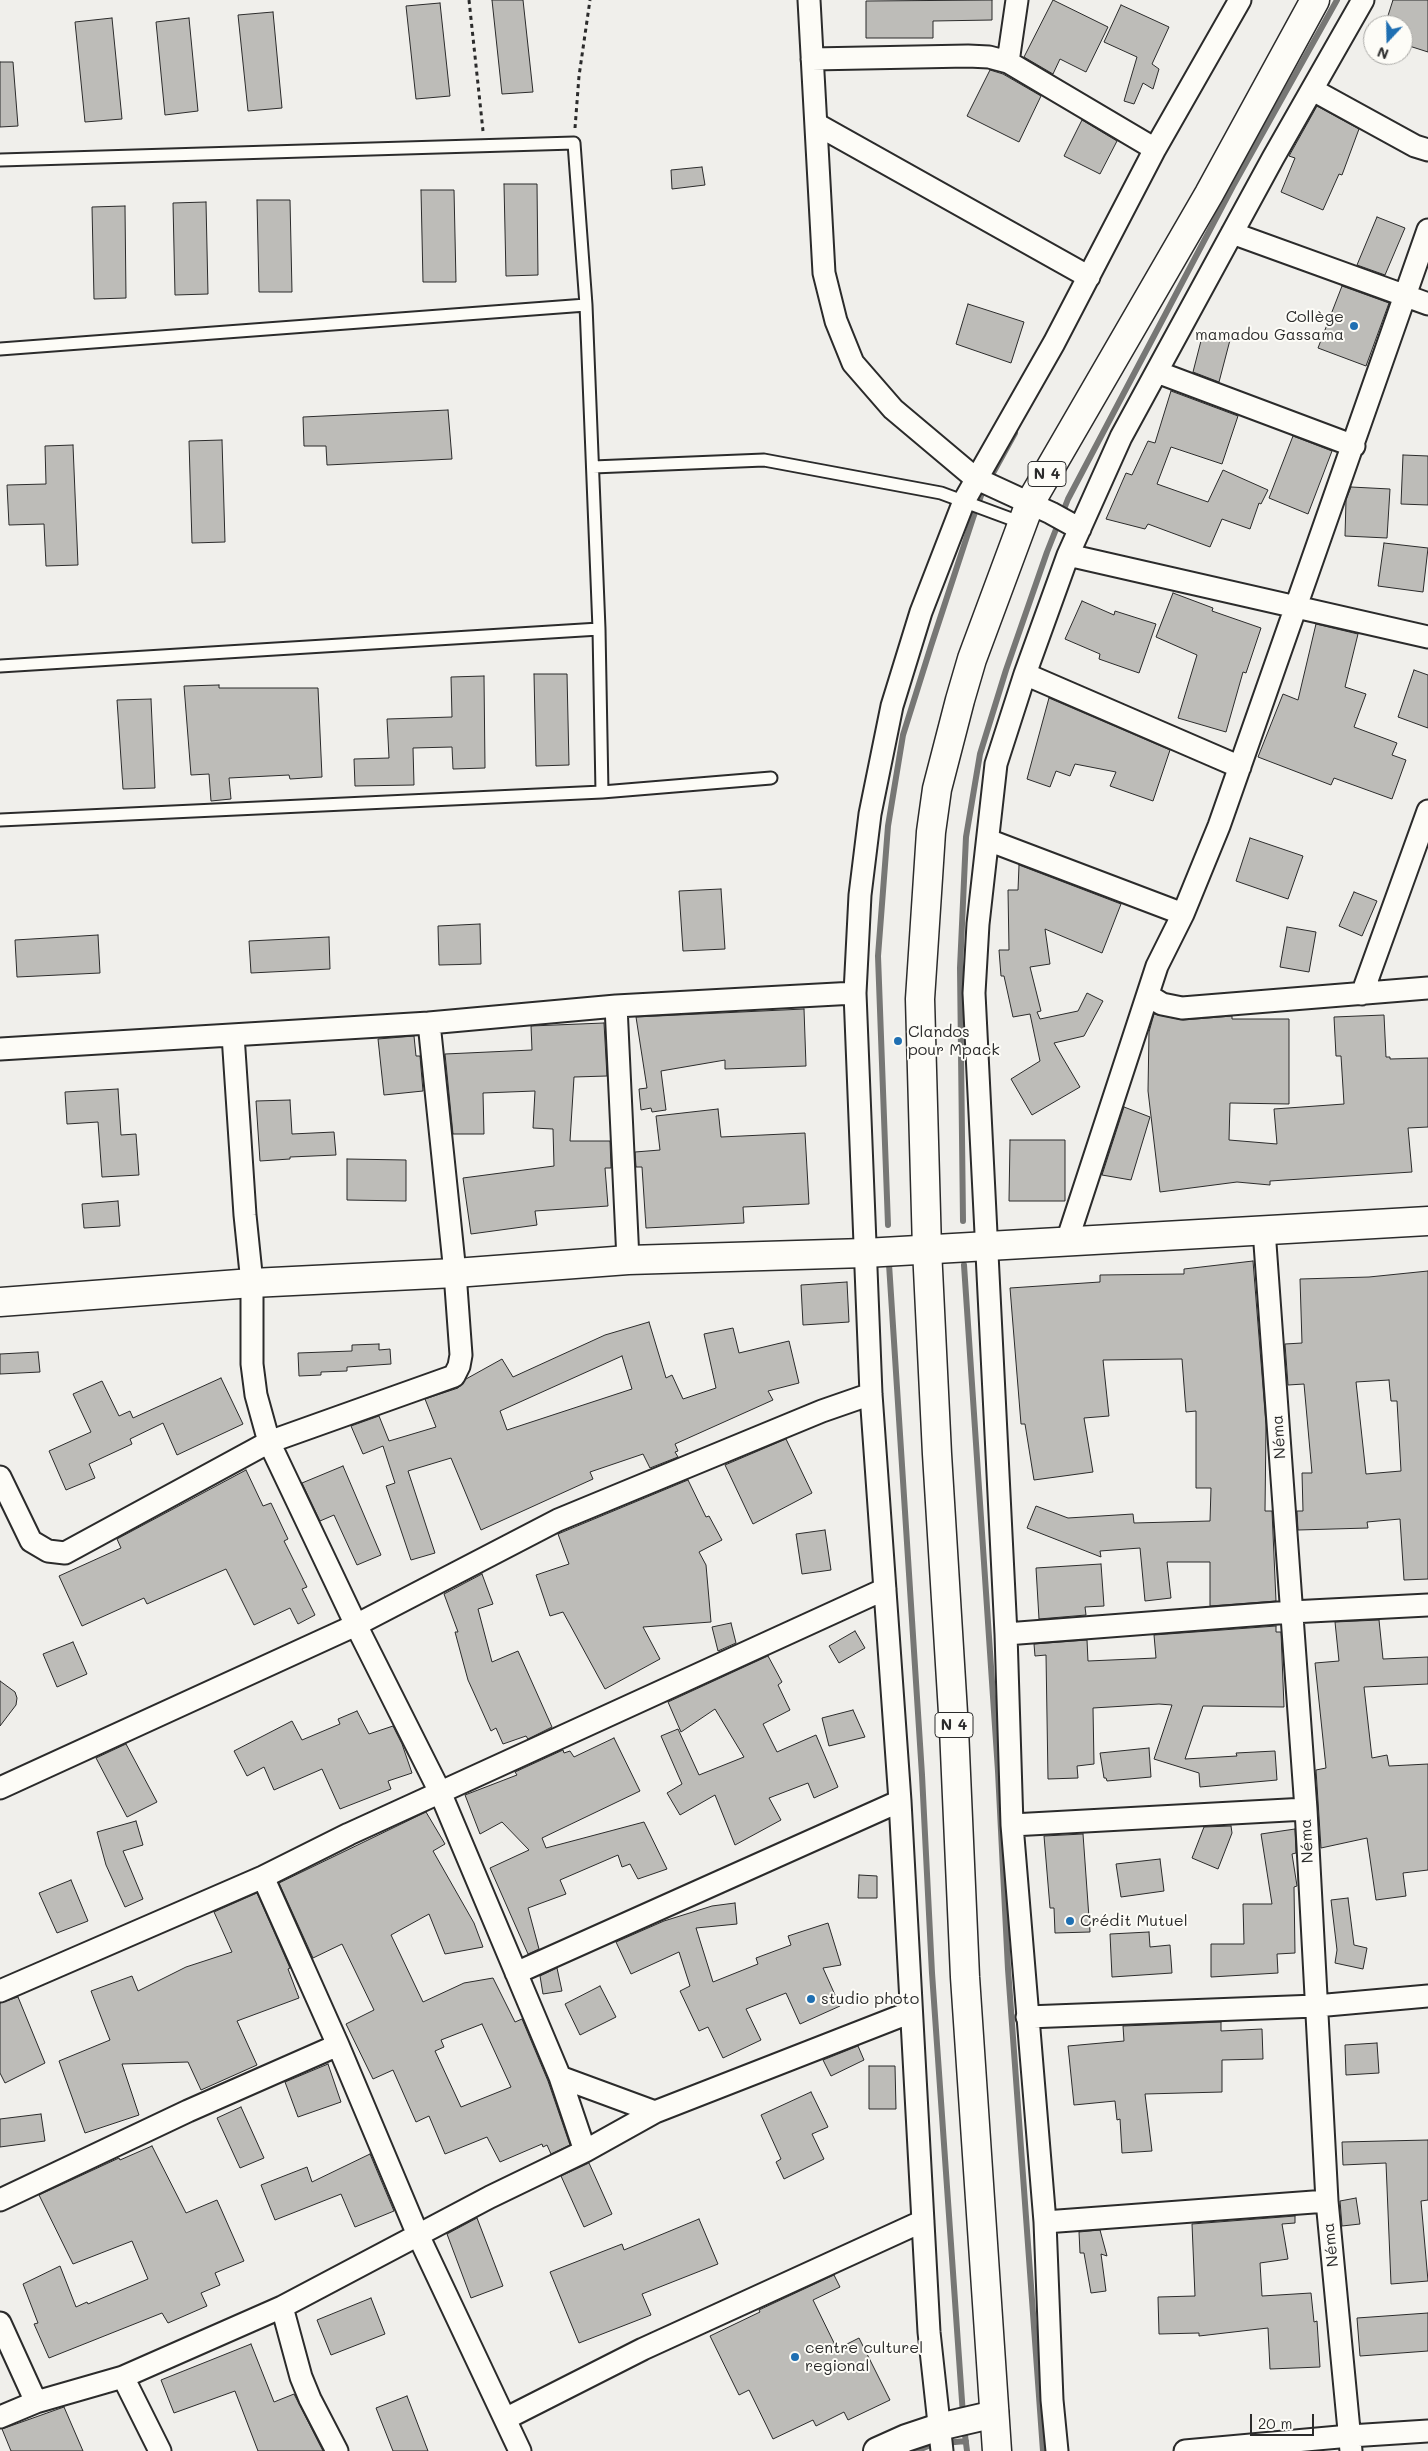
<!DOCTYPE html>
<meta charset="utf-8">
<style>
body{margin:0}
#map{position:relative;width:1428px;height:2451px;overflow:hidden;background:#f0efeb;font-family:Mali,sans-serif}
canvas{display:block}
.north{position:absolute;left:1363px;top:15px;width:50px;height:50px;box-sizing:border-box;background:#fdfcf7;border:1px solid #a9a8a5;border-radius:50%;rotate:201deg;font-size:14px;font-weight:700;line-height:20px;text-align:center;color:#2b2b2b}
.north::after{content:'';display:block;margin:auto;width:18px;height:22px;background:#1f6fb2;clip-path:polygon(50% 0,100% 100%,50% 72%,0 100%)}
.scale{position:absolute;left:1250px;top:2414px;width:64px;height:22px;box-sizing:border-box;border:2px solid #2b2b2b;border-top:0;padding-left:6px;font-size:15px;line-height:18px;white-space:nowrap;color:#2b2b2b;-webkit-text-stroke:4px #fdfcf7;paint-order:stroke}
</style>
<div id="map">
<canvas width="1428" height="2451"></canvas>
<div class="north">N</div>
<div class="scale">20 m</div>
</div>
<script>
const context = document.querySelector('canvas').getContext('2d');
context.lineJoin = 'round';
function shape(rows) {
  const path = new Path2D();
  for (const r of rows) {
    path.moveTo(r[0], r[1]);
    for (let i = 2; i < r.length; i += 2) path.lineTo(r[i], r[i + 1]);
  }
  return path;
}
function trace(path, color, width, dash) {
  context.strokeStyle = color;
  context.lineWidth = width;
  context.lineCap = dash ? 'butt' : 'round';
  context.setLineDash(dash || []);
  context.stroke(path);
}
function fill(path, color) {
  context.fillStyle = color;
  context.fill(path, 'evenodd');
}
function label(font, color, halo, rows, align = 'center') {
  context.font = font + ' Mali,sans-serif';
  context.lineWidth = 4;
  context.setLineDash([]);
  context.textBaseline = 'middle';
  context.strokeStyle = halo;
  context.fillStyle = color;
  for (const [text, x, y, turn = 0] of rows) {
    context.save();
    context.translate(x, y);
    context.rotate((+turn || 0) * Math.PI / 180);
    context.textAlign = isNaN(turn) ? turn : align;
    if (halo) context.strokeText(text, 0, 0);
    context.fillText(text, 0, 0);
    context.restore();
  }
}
const stream = shape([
 [963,1221,960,968,966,837,980,754,1006,670,1047,552,1068,499,1233,186,1337,0],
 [888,1225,878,956,888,826,903,735,931,646,973,518,982,493,1015,433],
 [889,1264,922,1775,932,1973,963,2415],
 [964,1265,998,1771,1008,1969,1043,2451],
 [964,2427,967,2451],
 [916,2451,933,2444,966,2441]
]);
const building = shape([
 [492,0,523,0,533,92,502,94,492,0],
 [992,0,992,20,933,21,933,38,866,38,866,1,992,0],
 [1053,0,1108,27,1086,72,1060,59,1053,74,1024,57,1053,0],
 [1393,0,1428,0,1428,52,1403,44,1403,25,1385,25,1393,0],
 [440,3,450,96,416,99,406,6,440,3],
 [1121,5,1169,27,1152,64,1159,69,1153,89,1143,83,1134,104,1124,101,1137,57,1104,42,1121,5],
 [273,12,282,108,248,111,238,15,273,12],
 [112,18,122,119,85,122,75,22,112,18],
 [189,18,198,111,165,115,156,22,189,18],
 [0,62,13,62,18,126,0,127,0,62],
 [990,70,1003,74,1041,96,1019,142,967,116,990,70],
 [1317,106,1359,129,1342,175,1339,174,1323,210,1281,192,1295,158,1289,156,1317,106],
 [1082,120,1117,141,1100,174,1064,156,1082,120],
 [702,167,705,185,672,189,671,170,702,167],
 [504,184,537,184,538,275,506,276,504,184],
 [421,190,454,190,456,282,423,282,421,190],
 [257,200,290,200,292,292,259,292,257,200],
 [206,202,208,294,175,295,173,203,206,202],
 [125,206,126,298,94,299,92,207,125,206],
 [1377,217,1405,228,1385,275,1357,265,1377,217],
 [1342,286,1389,303,1366,366,1318,348,1342,286],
 [968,304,1024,322,1011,363,956,344,968,304],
 [1203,333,1230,340,1219,382,1193,372,1203,333],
 [1171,391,1238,416,1222,464,1171,447,1157,484,1208,502,1223,470,1268,490,1261,504,1259,503,1250,529,1222,519,1210,547,1148,524,1145,529,1106,519,1126,473,1132,475,1148,441,1155,443,1171,391],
 [448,410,452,459,327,465,326,446,304,446,303,417,448,410],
 [1293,436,1332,451,1308,514,1269,498,1293,436],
 [222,440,225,542,192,543,189,441,222,440],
 [73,445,78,565,46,566,44,524,9,525,7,485,46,484,45,446,73,445],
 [1403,455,1428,456,1428,505,1401,504,1403,455],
 [1351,487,1390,489,1387,538,1345,536,1346,500,1351,487],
 [1384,543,1428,548,1423,592,1378,586,1384,543],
 [1173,593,1213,608,1212,611,1261,628,1246,673,1243,672,1226,732,1178,718,1197,655,1156,637,1173,593],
 [1082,601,1114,615,1115,611,1156,624,1139,673,1099,659,1100,654,1065,639,1082,601],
 [1316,624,1358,634,1345,687,1366,694,1354,727,1397,743,1392,755,1406,760,1392,799,1334,778,1331,785,1258,757,1283,694,1298,700,1316,624],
 [1414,670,1428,675,1428,728,1398,717,1414,670],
 [534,674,567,674,569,765,536,766,534,674],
 [484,676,485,768,453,769,452,747,413,748,414,785,355,786,354,759,389,758,387,719,452,717,451,677,484,676],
 [219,685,219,688,318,688,322,777,290,779,289,775,229,778,231,799,211,801,209,774,191,775,184,686,219,685],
 [1049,698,1170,750,1153,801,1110,786,1116,772,1075,764,1070,776,1056,771,1050,787,1027,779,1049,698],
 [151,699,155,788,123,789,117,700,151,699],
 [1250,838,1303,856,1288,899,1236,881,1250,838],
 [1019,865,1121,904,1102,953,1045,929,1050,964,1030,967,1041,1011,1037,1012,1040,1019,1078,1011,1087,993,1103,1001,1084,1036,1054,1043,1080,1087,1032,1115,1011,1079,1040,1061,1030,1014,1013,1017,1004,976,1001,976,999,950,1009,950,1008,890,1018,890,1019,865],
 [721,889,725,949,683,951,679,891,721,889],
 [1354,892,1377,901,1362,936,1339,926,1354,892],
 [480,924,481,964,439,965,438,926,480,924],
 [1287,927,1316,932,1309,972,1280,967,1287,927],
 [98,935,100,973,17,977,15,940,98,935],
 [329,937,330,969,251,973,249,941,329,937],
 [804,1009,806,1066,725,1069,725,1060,661,1071,666,1110,652,1112,651,1108,641,1110,639,1089,647,1088,636,1017,804,1009],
 [1154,1014,1183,1020,1232,1016,1232,1019,1289,1019,1289,1104,1230,1103,1229,1140,1277,1144,1274,1109,1344,1104,1341,1056,1336,1056,1334,1017,1384,1015,1386,1057,1390,1057,1390,1059,1428,1058,1428,1127,1408,1128,1412,1172,1270,1181,1270,1185,1237,1182,1160,1192,1148,1091,1149,1032,1154,1014],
 [604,1023,607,1076,574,1077,570,1141,610,1141,611,1168,605,1168,608,1206,535,1211,537,1225,471,1234,463,1178,554,1166,553,1129,533,1128,535,1091,483,1093,484,1134,453,1134,445,1054,532,1050,531,1026,604,1023],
 [414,1036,416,1056,420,1056,423,1091,384,1095,378,1039,414,1036],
 [118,1089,121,1135,136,1134,139,1175,102,1177,98,1122,67,1124,65,1092,118,1089],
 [290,1100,292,1134,334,1132,336,1155,290,1157,290,1159,260,1161,256,1101,290,1100],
 [1124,1107,1150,1117,1131,1180,1102,1175,1124,1107],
 [718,1109,721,1137,805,1133,809,1204,743,1207,744,1223,646,1228,642,1167,636,1167,635,1152,660,1150,656,1116,718,1109],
 [1010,1140,1065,1140,1065,1201,1009,1201,1010,1140],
 [347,1159,406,1160,406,1201,347,1200,347,1159],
 [118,1201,120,1226,84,1228,82,1204,118,1201],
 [1253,1261,1266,1425,1265,1511,1272,1511,1276,1601,1210,1606,1210,1562,1167,1562,1171,1598,1145,1601,1140,1548,1100,1551,1101,1557,1027,1528,1036,1506,1068,1518,1133,1514,1134,1523,1210,1521,1211,1488,1196,1488,1196,1411,1186,1412,1182,1359,1103,1360,1109,1416,1084,1418,1093,1472,1034,1480,1025,1424,1021,1424,1010,1288,1100,1282,1100,1275,1184,1274,1184,1269,1253,1261],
 [1428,1271,1428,1579,1404,1580,1400,1519,1367,1522,1368,1528,1298,1530,1297,1511,1303,1511,1302,1473,1312,1473,1304,1384,1288,1385,1285,1344,1302,1343,1300,1279,1369,1277,1428,1271],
 [1389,1380,1391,1401,1397,1401,1401,1471,1366,1474,1356,1382,1389,1380],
 [847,1282,849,1322,803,1325,801,1285,847,1282],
 [649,1322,666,1378,672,1375,683,1399,716,1388,704,1334,733,1328,739,1353,789,1341,799,1383,768,1391,773,1400,675,1444,678,1451,675,1452,678,1457,650,1468,643,1454,590,1472,593,1479,481,1530,451,1458,408,1471,435,1553,411,1560,386,1486,395,1483,383,1446,363,1454,351,1426,379,1416,389,1441,436,1427,425,1399,458,1388,466,1379,502,1359,513,1377,605,1335,649,1322],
 [622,1356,632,1389,507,1430,500,1411,622,1356],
 [379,1344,379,1350,390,1349,391,1364,347,1367,347,1371,321,1372,321,1375,299,1376,298,1353,352,1351,352,1345,379,1344],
 [38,1352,40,1372,0,1374,0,1354,38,1352],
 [221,1378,243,1424,177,1455,163,1423,130,1439,132,1444,89,1464,95,1478,66,1490,49,1451,91,1432,73,1394,102,1381,119,1416,130,1411,133,1418,221,1378],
 [786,1439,812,1493,753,1524,725,1465,786,1439],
 [343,1466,381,1555,357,1565,334,1515,320,1521,302,1483,343,1466],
 [246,1470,263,1506,271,1503,288,1539,284,1541,307,1587,302,1589,315,1615,298,1624,290,1608,254,1625,226,1569,147,1604,144,1598,82,1626,59,1576,121,1548,117,1539,246,1470],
 [688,1480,706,1517,709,1516,722,1540,699,1552,706,1565,711,1622,643,1627,660,1659,605,1689,563,1612,550,1616,536,1575,569,1564,558,1534,688,1480],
 [825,1530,831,1570,802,1574,796,1534,825,1530],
 [1101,1564,1104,1606,1085,1607,1086,1615,1039,1619,1036,1568,1101,1564],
 [482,1574,493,1604,478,1609,492,1662,518,1651,552,1727,528,1739,526,1736,503,1744,496,1728,491,1731,468,1680,455,1632,458,1632,444,1594,482,1574],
 [1379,1620,1383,1659,1428,1657,1428,1684,1364,1687,1372,1758,1387,1755,1389,1766,1428,1764,1428,1870,1403,1873,1406,1896,1376,1900,1367,1838,1321,1848,1316,1770,1326,1768,1315,1663,1339,1661,1335,1622,1379,1620],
 [731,1623,736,1643,718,1651,712,1627,731,1623],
 [1276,1626,1276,1632,1281,1632,1284,1707,1203,1706,1185,1759,1237,1756,1236,1753,1275,1751,1277,1780,1200,1787,1199,1773,1154,1759,1172,1705,1159,1704,1093,1708,1094,1764,1077,1766,1078,1778,1048,1779,1046,1655,1035,1656,1034,1644,1087,1640,1088,1661,1156,1658,1154,1635,1276,1626],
 [855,1631,865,1648,839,1663,829,1646,855,1631],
 [73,1642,87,1674,57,1687,43,1654,73,1642],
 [768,1656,782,1682,778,1685,790,1710,763,1724,777,1752,816,1735,838,1787,814,1798,808,1783,769,1798,781,1820,735,1845,715,1795,680,1815,667,1793,682,1784,661,1736,678,1729,699,1775,744,1757,715,1709,681,1732,668,1702,768,1656],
 [0,1681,15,1692,17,1698,16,1705,0,1726,0,1681],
 [853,1710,865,1737,829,1746,822,1718,853,1710],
 [357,1711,369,1734,393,1726,402,1744,412,1773,388,1781,391,1789,340,1809,322,1769,274,1790,264,1767,247,1776,234,1751,292,1721,302,1740,340,1724,338,1719,357,1711],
 [614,1738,640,1791,542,1838,546,1848,644,1822,667,1869,638,1879,630,1864,622,1867,618,1855,560,1880,566,1894,528,1908,539,1949,528,1954,490,1868,529,1850,502,1822,480,1834,465,1795,517,1775,515,1772,563,1750,564,1753,570,1751,574,1757,614,1738],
 [126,1744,157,1802,127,1817,96,1758,126,1744],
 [1149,1748,1151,1777,1107,1781,1106,1778,1104,1778,1100,1753,1149,1748],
 [426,1812,445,1844,433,1851,474,1923,483,1947,445,1954,429,1914,391,1935,423,2002,464,1983,493,1978,515,2022,522,2019,548,2081,570,2145,551,2154,547,2145,543,2147,542,2144,500,2162,487,2137,445,2154,429,2116,416,2122,393,2070,373,2079,346,2024,374,2010,342,1944,313,1958,279,1883,426,1812],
 [482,2024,511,2087,461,2107,435,2051,444,2047,441,2040,482,2024],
 [136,1821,143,1845,123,1851,143,1899,125,1907,106,1865,97,1832,136,1821],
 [1231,1826,1232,1833,1218,1869,1192,1858,1204,1827,1231,1826],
 [1295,1829,1296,1853,1292,1854,1297,1886,1294,1887,1295,1953,1277,1954,1278,1973,1211,1977,1211,1944,1244,1944,1243,1904,1272,1904,1261,1834,1295,1829],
 [1083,1834,1090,1932,1055,1933,1054,1908,1050,1908,1044,1836,1083,1834],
 [1160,1859,1164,1891,1121,1897,1116,1864,1160,1859],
 [859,1875,877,1876,877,1898,858,1898,859,1875],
 [71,1880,88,1921,57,1933,39,1893,71,1880],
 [257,1893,290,1968,288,1969,299,1998,237,2021,257,2065,201,2090,188,2062,122,2064,139,2115,85,2133,59,2061,110,2040,91,1991,132,1976,138,1991,186,1967,232,1952,214,1912,257,1893],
 [1348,1898,1354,1945,1367,1948,1363,1969,1335,1963,1337,1950,1331,1900,1348,1898],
 [735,1903,737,1924,696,1928,713,1982,758,1964,756,1958,791,1945,788,1936,828,1923,841,1965,823,1968,840,2006,800,2024,786,1993,746,2009,761,2040,723,2058,708,2027,699,2031,680,1991,690,1986,679,1952,631,1974,616,1942,664,1921,712,1906,735,1903],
 [1149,1932,1150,1947,1170,1945,1172,1973,1112,1977,1110,1934,1149,1932],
 [557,1968,562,1991,543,1994,540,1976,557,1968],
 [600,1986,616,2017,580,2035,565,2004,600,1986],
 [18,1997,45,2063,5,2083,0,2073,0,2003,18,1997],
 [1221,2022,1221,2031,1262,2029,1263,2059,1222,2060,1222,2092,1145,2094,1152,2151,1122,2153,1120,2119,1117,2120,1115,2101,1074,2105,1068,2046,1124,2041,1123,2026,1221,2022],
 [1377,2043,1379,2073,1346,2075,1345,2045,1377,2043],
 [858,2046,864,2060,831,2076,823,2060,858,2046],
 [328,2064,341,2102,298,2117,285,2082,328,2064],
 [869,2066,895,2066,896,2109,869,2109,869,2066],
 [811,2092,828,2127,812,2134,824,2159,784,2179,776,2162,781,2159,761,2115,811,2092],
 [241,2107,264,2158,240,2168,217,2118,241,2107],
 [41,2114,45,2141,0,2147,0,2119,41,2114],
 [1428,2140,1428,2200,1421,2201,1428,2281,1391,2284,1386,2163,1343,2165,1342,2142,1428,2140],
 [152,2146,186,2213,217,2200,244,2261,215,2273,220,2285,201,2293,207,2306,168,2323,162,2313,49,2358,34,2324,38,2323,23,2284,60,2266,76,2307,87,2302,88,2304,148,2279,132,2241,73,2264,39,2195,119,2158,120,2160,152,2146],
 [370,2154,394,2211,355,2227,341,2194,275,2220,261,2185,307,2167,312,2182,370,2154],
 [589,2163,612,2214,584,2227,561,2176,589,2163],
 [1356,2198,1360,2224,1342,2226,1340,2201,1356,2198],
 [1295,2216,1295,2223,1282,2224,1288,2259,1260,2263,1262,2296,1311,2293,1314,2322,1317,2321,1320,2367,1270,2369,1268,2328,1199,2336,1199,2333,1159,2334,1158,2297,1195,2296,1192,2224,1295,2216],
 [477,2218,503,2286,471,2298,447,2234,477,2218],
 [699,2219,718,2264,642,2294,651,2315,579,2343,550,2272,622,2244,624,2250,699,2219],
 [1100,2230,1107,2256,1101,2254,1106,2291,1091,2293,1084,2253,1080,2253,1079,2232,1100,2230],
 [834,2275,840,2287,813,2300,837,2349,859,2338,890,2400,848,2420,844,2412,816,2426,813,2420,773,2439,749,2390,739,2395,710,2336,760,2312,759,2310,834,2275],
 [371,2298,385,2334,331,2355,317,2320,371,2298],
 [1428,2313,1428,2351,1360,2356,1357,2318,1428,2313],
 [251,2344,274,2402,294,2394,323,2451,258,2451,235,2391,174,2413,161,2380,251,2344],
 [407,2396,428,2451,393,2451,376,2408,407,2396],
 [64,2407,83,2451,11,2451,2,2429,64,2407]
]);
const path = shape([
 [469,0,483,131],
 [575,128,579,76,590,0]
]);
const service = shape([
 [0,160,574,143,586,305,599,629,602,792],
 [0,349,586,305],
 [593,467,764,460,941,493,1022,523],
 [0,666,599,629],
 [0,820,602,792,771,778]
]);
const minor = shape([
 [809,0,824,273,836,321,853,363,893,409,975,478,1051,513,1080,529],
 [1017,0,1008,62,1155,149],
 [812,59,968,56,989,57,1008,62],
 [1313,90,1415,146,1428,150],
 [816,124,1089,277],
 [1232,233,1428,304],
 [1157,372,1354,446],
 [1068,555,1428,637],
 [1025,674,1240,767],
 [988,840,1183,914],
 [1362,994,1428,811],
 [1149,996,1162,1004,1182,1008,1428,988],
 [616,1006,628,1260],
 [233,1035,245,1215,252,1283,252,1364,256,1395,269,1442,356,1625,440,1792,560,2077,585,2151],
 [0,1049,429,1023,616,1006,855,993],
 [1264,1230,1306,1809,1327,2201,1351,2451],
 [1067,1241,1157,966,1183,914,1219,826,1428,230],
 [0,1477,31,1541,48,1551,65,1553,269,1442,454,1376,459,1366,461,1355,455,1273,429,1023],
 [1006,1634,1291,1612,1428,1605],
 [0,1788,356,1625,558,1520,822,1411,871,1394],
 [1012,1825,1306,1809],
 [263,1877,338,2045,418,2235,520,2451],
 [516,1973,900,1801],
 [0,1991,263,1877,349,1834,885,1589],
 [1027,2017,1316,2006,1428,1996],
 [560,2077,655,2112],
 [0,2200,188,2111,338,2045],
 [1045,2222,1327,2201],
 [282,2307,301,2377,310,2399,337,2451],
 [0,2323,36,2402],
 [123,2377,160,2451],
 [0,2417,36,2402,123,2377,282,2307,490,2197,585,2151,655,2112,911,2012],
 [505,2419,643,2349,923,2221],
 [942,2451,929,2332,900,1801,871,1394,855,993,860,895,870,814,892,706,921,612,964,501,1054,343,1155,149,1240,0],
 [1057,2451,1052,2400,1045,2222,1012,1825,1006,1634,974,993,978,924,996,764,1025,674,1068,555,1121,437,1273,158,1363,0],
 [1185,2451,1350,2436,1428,2431]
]);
const tertiary = shape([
 [877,2451,906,2438,939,2427,995,2414]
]);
const secondary = shape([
 [0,1302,252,1283,455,1273,628,1260,865,1253,1428,1221]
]);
const trunk = shape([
 [997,2451,965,1977,954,1729,937,1454,927,1249,920,999,931,832,937,789,960,700,972,659,1030,503,1209,194,1315,0]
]);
const markers = [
 [1354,326,5,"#1f6fb2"],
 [898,1041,5,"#1f6fb2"],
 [1070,1921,5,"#1f6fb2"],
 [811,1999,5,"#1f6fb2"],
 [795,2357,5,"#1f6fb2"]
];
const shields = [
 [1047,474,38],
 [954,1725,38]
];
const shieldNames = [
 ["N 4",1047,474],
 ["N 4",954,1725]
];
const poiNames = [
 ["Collège",1344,317,"right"],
 ["mamadou Gassama",1344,335,"right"],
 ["Clandos",908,1032],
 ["pour Mpack",908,1050],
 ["Crédit Mutuel",1080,1921],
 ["studio photo",821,1999],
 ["centre culturel",805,2348],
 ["regional",805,2366]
];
const streetNames = [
 ["Néma",1279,1437,-94],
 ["Néma",1307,1841,-93],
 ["Néma",1331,2245,-96]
];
trace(stream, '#777775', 6);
fill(building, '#bdbcb8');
trace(building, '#2b2b2b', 1);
trace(service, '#2b2b2b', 15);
trace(minor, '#2b2b2b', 25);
trace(tertiary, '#2b2b2b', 30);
trace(secondary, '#2b2b2b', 31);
trace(trunk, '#2b2b2b', 31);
trace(path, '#2b2b2b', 3, [4, 4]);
trace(service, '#fdfcf7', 11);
trace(minor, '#fdfcf7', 21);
trace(tertiary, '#fdfcf7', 26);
trace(secondary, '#fdfcf7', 28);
trace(trunk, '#fdfcf7', 28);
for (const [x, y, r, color] of markers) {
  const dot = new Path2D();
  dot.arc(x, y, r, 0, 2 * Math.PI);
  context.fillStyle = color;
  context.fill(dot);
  trace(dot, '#fdfcf7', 2);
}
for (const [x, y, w] of shields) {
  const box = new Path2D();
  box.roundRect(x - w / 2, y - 12.5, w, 25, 4);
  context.fillStyle = '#fdfcf7';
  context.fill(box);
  trace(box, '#2b2b2b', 1);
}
label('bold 15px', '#2b2b2b', null, shieldNames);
label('16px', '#2b2b2b', '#fdfcf7', poiNames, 'left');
label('16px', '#2b2b2b', '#fdfcf7', streetNames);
</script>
